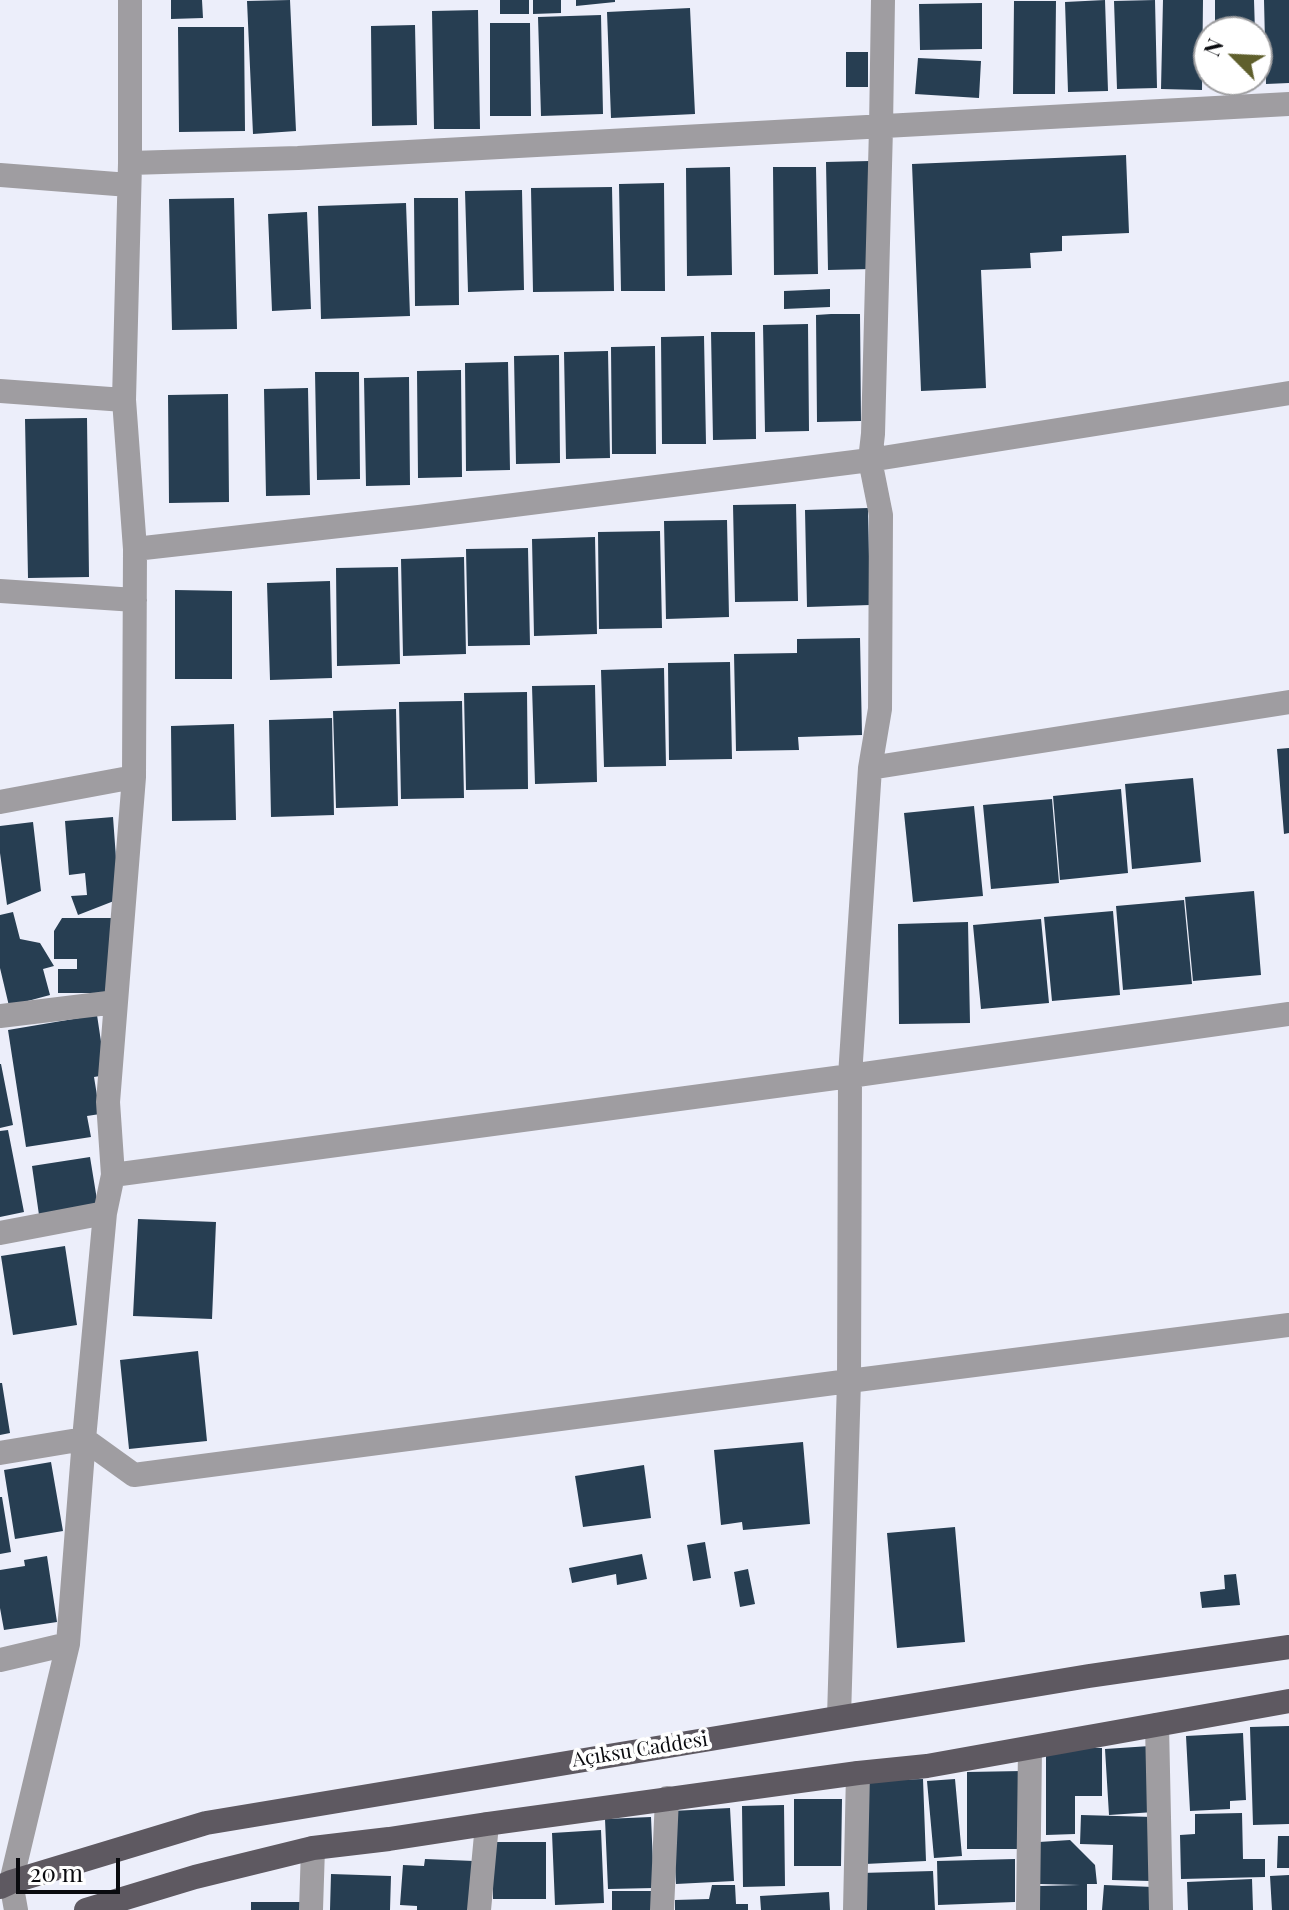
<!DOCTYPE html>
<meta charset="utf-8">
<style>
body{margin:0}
#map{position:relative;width:1289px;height:1910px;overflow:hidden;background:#eceefa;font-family:"Playfair Display",serif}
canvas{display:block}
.north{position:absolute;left:1193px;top:16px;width:80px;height:80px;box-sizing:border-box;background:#fff;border:2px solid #9d9d9f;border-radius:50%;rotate:294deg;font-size:22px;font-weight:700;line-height:32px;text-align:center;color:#0a0b0f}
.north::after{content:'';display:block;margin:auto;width:28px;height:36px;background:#5f5f2c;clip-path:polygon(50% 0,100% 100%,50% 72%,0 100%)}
.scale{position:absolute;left:16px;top:1858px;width:104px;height:36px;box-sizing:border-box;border:4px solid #0a0b0f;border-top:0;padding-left:10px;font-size:24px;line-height:28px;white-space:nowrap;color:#0a0b0f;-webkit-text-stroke:6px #fff;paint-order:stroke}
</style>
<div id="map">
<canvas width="1289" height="1910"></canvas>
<div class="north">N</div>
<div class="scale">20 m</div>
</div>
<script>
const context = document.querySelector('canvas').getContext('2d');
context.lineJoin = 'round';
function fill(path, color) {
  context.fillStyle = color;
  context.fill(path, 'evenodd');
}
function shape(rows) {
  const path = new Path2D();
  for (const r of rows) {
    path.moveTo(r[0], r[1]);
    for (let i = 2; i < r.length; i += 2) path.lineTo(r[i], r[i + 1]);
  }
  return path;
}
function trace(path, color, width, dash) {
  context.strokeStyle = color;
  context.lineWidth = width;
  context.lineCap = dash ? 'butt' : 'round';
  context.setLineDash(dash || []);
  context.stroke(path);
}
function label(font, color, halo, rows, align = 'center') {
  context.font = font + ' "Playfair Display",serif';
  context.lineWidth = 8;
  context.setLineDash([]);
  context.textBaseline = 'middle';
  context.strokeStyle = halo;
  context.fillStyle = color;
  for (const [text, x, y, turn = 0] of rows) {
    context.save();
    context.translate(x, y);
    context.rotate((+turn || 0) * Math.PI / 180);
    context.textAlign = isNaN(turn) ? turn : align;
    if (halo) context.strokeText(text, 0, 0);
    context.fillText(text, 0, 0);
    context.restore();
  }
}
const building = shape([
 [171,0,202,0,203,18,171,19],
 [290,0,296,131,253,134,247,1],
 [500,0,529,0,529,14,500,14],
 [533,0,561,0,561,13,533,14],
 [576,0,615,0,615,2,576,6],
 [1105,0,1108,91,1068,92,1065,2],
 [1155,0,1157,88,1117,89,1114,1],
 [1163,0,1203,0,1202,90,1161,89],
 [1215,0,1254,0,1255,32,1215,32],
 [1264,0,1289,0,1289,83,1266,84],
 [1014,1,1056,1,1055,94,1013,94],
 [982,3,982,49,920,50,919,4],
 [690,8,695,114,611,118,607,12],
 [478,10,480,129,434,129,432,11],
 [601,15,603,114,541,116,538,17],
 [490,23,530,23,531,116,490,116],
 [415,25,417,125,372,126,371,26],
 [178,27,244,27,245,131,179,132],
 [846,52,868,52,868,87,846,87],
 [918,58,981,61,979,98,915,94],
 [1216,80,1256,80,1256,86,1216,87],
 [1126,155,1129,233,1062,236,1062,251,1030,253,1031,268,981,270,986,388,921,391,912,164],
 [870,161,871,269,828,270,826,162],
 [730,167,732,275,687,276,686,168],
 [773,167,816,167,818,274,774,275],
 [664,183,665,291,621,291,619,184],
 [612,187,614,291,533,292,531,188],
 [522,190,524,290,468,292,465,191],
 [234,198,237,329,172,330,169,199],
 [414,198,458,198,459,305,415,306],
 [406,203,410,316,321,319,318,206],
 [307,212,311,309,272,311,268,214],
 [830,289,830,307,784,309,784,291],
 [831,314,860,314,861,421,817,422,816,315],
 [808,324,809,431,765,432,763,325],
 [711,332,755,332,756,439,713,440],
 [704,336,706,444,662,444,661,337],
 [655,346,656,454,612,454,611,347],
 [608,351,610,458,566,459,564,352],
 [559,355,560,463,516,464,514,356],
 [508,362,510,470,466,471,465,363],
 [461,370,462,477,418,478,417,371],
 [315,372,359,372,360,479,317,480],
 [409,377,410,485,366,486,364,378],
 [308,388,310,495,266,496,264,389],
 [228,394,229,502,169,503,168,395],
 [87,418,89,577,28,578,25,419],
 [796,504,798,601,735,602,733,505],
 [868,508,870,605,807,607,805,510],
 [727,520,729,617,666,619,664,521],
 [660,531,662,628,599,629,598,532],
 [595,537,597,634,534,636,532,539],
 [528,548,530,645,468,646,466,549],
 [464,557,466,654,403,656,401,559],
 [398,567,400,664,337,666,336,568],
 [330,581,332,678,270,680,267,583],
 [175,590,232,591,232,679,175,679],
 [860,638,862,735,798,737,799,750,736,751,734,654,797,653,797,639],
 [730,662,732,759,669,760,668,663],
 [664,668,666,766,604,767,601,670],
 [595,685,597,782,535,784,532,686],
 [527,692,528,789,466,790,464,693],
 [462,701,464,798,401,799,399,702],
 [396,709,398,806,336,808,333,711],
 [332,718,334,815,271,817,269,720],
 [234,724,236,820,172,821,171,726],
 [1289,748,1289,833,1284,834,1277,749],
 [1193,778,1201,862,1132,869,1125,784],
 [1121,789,1128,873,1060,880,1053,796],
 [1052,799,1059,883,991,889,983,805],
 [974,806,983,896,913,902,904,813],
 [113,817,119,899,78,915,71,896,87,895,85,873,69,875,65,821],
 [33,822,41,891,7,905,0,853,0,826],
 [1254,891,1261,975,1193,981,1185,897],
 [1184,900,1192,984,1123,990,1116,906],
 [1113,911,1120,995,1052,1001,1044,917],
 [13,912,20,939,40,943,54,966,43,969,50,995,9,1006,0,968,0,915],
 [62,918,113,918,113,993,58,993,58,969,77,969,77,959,54,959,54,931],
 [1041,919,1049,1003,981,1009,973,925],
 [968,922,970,1023,899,1024,898,924],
 [97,1015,106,1075,94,1077,100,1114,87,1116,91,1137,26,1147,8,1030],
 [0,1064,1,1064,13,1125,0,1128],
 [8,1130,24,1212,0,1217,0,1131],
 [90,1157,98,1206,39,1215,32,1166],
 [138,1219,216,1222,212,1319,133,1316],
 [65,1246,77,1325,13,1335,1,1256],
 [198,1351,207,1441,129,1449,120,1360],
 [0,1383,2,1383,10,1433,0,1435],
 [803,1442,810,1524,743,1530,742,1522,721,1525,714,1450],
 [51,1462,63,1531,15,1539,4,1470],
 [644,1465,651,1518,583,1527,575,1476],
 [0,1497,2,1497,11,1552,0,1554],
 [955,1527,965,1642,897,1648,887,1533],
 [705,1542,711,1578,693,1581,687,1545],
 [642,1554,647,1579,617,1585,616,1574,572,1583,569,1568],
 [47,1556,57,1622,4,1630,0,1608,0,1570,25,1566,24,1560],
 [748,1569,755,1604,740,1607,734,1572],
 [1236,1574,1240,1605,1202,1608,1200,1592,1225,1589,1224,1575],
 [1289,1726,1289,1824,1253,1825,1250,1727],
 [1243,1733,1246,1800,1230,1801,1230,1809,1190,1811,1186,1736],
 [1150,1746,1154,1812,1109,1815,1105,1749],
 [1046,1748,1102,1748,1102,1796,1075,1796,1075,1834,1046,1835],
 [1022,1771,1022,1849,967,1849,967,1772],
 [923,1779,926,1861,865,1864,862,1781],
 [955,1779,962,1856,934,1858,927,1781],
 [794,1799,842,1799,841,1866,794,1866],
 [784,1805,785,1886,743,1887,742,1806],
 [730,1808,734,1881,676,1884,672,1811],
 [1242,1813,1243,1859,1265,1859,1265,1877,1181,1879,1180,1835,1195,1834,1195,1814],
 [1081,1815,1153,1817,1150,1881,1112,1880,1113,1845,1080,1844],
 [651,1817,654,1888,608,1889,605,1819],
 [601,1830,604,1903,555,1905,552,1833],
 [1278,1836,1289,1836,1289,1868,1277,1868],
 [1070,1840,1095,1865,1097,1884,1087,1884,1087,1910,1039,1910,1039,1886,1080,1885,1040,1884,1039,1842],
 [493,1842,546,1842,546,1899,493,1899],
 [425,1859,474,1861,472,1910,417,1910,417,1906,400,1905,403,1865,424,1866],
 [1015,1859,1015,1902,938,1905,937,1861],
 [933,1871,935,1910,862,1910,861,1873],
 [331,1874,391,1876,390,1910,330,1910],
 [1289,1875,1289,1910,1272,1910,1270,1876],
 [1252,1879,1253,1910,1188,1910,1187,1882],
 [712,1885,735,1885,736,1904,748,1904,748,1910,675,1910,675,1900,709,1899],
 [1104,1885,1153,1887,1152,1910,1102,1910],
 [612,1891,653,1891,653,1910,612,1910],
 [829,1892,830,1910,761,1910,760,1896],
 [251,1902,301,1902,301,1910,251,1910]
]);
const minor = shape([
 [130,163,298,158,1289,104],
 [0,175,129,185],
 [0,391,124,400],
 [135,549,419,517,870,460,873,434,881,128,883,0],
 [0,591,135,600],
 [870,768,1289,702],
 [0,802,134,777],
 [0,1016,116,1002],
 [113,1175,850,1076,1289,1014],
 [0,1233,105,1213],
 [0,1453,84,1439,134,1475,849,1381,1289,1325],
 [0,1660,68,1644],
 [839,1717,849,1381,850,1076,870,768,880,709,881,515,870,460,1289,393],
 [1157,1725,1161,1910],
 [16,1910,11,1882,68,1644,84,1439,105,1213,113,1175,108,1102,134,777,135,549,124,400,130,163,130,0],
 [311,1910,313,1848],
 [479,1910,487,1824],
 [662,1910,667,1798],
 [855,1910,858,1773],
 [1028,1910,1030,1748]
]);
const major = shape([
 [0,1887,11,1882,206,1823,1089,1676,1289,1647],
 [86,1910,195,1877,313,1848,389,1839,487,1824,858,1773,927,1766,1289,1701]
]);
const streetNames = [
 ["Açıksu Caddesi",640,1750,-9]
];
fill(building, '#273e52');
trace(minor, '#9f9da1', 24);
trace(major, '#5e5961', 24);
label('20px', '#0a0b0f', '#fff', streetNames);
</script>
